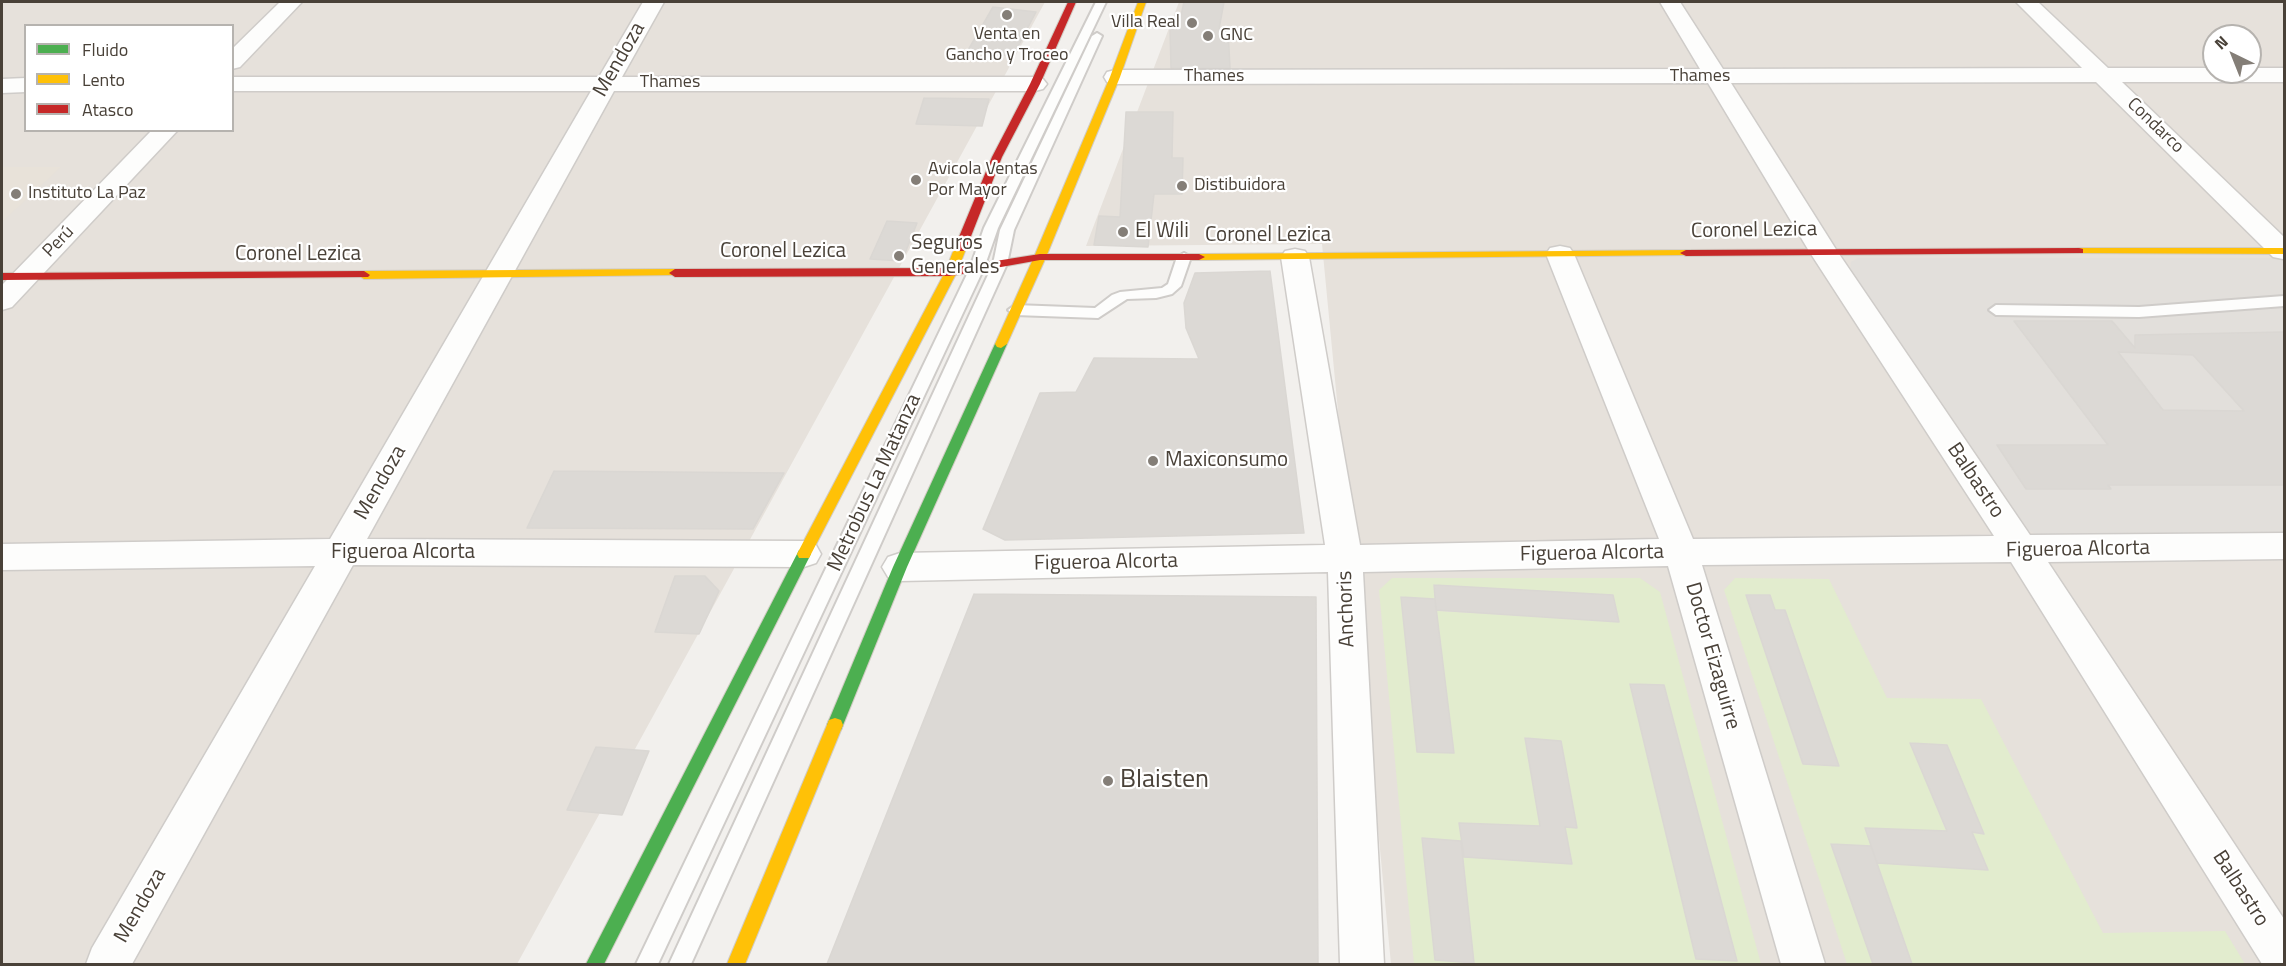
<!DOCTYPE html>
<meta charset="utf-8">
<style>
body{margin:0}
#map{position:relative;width:2286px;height:966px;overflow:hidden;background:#f2f0ed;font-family:"Titillium Web",sans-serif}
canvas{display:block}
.frame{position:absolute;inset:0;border:3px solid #494138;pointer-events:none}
.legend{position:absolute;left:24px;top:24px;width:210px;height:108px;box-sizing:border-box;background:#fff;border:2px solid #b6b3af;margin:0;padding:8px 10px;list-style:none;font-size:18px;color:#494138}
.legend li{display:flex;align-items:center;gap:12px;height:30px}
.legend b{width:30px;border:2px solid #b6b3af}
.north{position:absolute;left:2202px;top:24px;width:60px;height:60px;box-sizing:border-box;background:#fff;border:2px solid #b6b3af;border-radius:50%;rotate:317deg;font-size:16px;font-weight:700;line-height:24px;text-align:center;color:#494138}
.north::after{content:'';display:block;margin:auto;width:21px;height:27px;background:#847e77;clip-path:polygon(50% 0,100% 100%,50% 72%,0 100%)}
</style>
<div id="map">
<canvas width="2286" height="966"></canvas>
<div class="frame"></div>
<ul class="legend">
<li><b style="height:8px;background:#4caf50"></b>Fluido</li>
<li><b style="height:8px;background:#ffc107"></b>Lento</li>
<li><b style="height:8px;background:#c62828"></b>Atasco</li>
</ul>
<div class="north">N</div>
</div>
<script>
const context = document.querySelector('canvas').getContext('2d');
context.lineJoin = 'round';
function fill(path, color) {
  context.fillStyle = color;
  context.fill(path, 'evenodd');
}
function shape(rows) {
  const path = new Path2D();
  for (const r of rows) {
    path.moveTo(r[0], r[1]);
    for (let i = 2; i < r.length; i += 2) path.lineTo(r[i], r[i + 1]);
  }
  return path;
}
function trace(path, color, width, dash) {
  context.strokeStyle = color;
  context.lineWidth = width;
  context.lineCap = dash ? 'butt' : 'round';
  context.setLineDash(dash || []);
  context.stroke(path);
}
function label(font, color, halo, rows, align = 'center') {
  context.font = font + ' "Titillium Web",sans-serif';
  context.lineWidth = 4.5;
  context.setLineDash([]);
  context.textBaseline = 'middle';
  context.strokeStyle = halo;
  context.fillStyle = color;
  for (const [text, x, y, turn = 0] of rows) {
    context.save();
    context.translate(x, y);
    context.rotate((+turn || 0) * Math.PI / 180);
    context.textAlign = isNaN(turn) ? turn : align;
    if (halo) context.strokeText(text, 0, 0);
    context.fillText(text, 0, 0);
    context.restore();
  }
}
const residential = shape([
 [2,2,1045,2,517,964,2,964],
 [26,26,232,26,232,130,26,130],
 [1179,2,2284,2,2284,964,1391,964,1322,244,1086,246],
 [2214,36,2250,36,2250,72,2214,72]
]);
const industrial = shape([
 [1858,258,2284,258,2284,537,2038,535,2018,525,1850,271,1851,262]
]);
const education = shape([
 [2,167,61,167,2,222]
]);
const green = shape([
 [1392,578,1640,578,1660,592,1761,964,1414,964,1379,590],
 [1435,585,1613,595,1619,621,1437,611],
 [1401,597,1436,610,1454,753,1417,751],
 [1630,684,1664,685,1736,961,1696,958],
 [1526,738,1561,741,1577,828,1540,825],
 [1460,823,1565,827,1572,863,1463,857,1474,963,1435,960,1422,839,1462,841],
 [1735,578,1829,579,1887,698,1981,699,2103,933,2225,931,2245,964,1912,964,1877,863,1988,869,1972,832,1865,828,1871,846,1831,845,1873,964,1847,964,1724,590],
 [1746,595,1770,595,1775,610,1785,610,1838,766,1802,764],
 [1911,744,1947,745,1984,834,1946,831]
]);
const building = shape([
 [1184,2,1224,2,1219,29,1228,29,1230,68,1171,68,1170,29,1178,29,1184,2],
 [993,7,1036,12,1013,56,967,52,993,7],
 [924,98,989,99,982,126,916,124,924,98],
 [1126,112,1173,112,1172,158,1183,158,1182,194,1154,194,1148,247,1094,245,1099,216,1120,217,1126,112],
 [887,221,917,223,902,261,870,259,887,221],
 [1270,271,1304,533,1005,540,983,529,1040,393,1076,392,1094,358,1199,359,1186,328,1184,303,1195,273,1270,271],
 [2014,321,2112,321,2135,348,2135,335,2284,332,2284,485,2108,485,2111,489,2026,489,1997,445,2108,445,2014,321],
 [2118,352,2193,355,2244,411,2163,410,2118,352],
 [554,471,784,473,753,529,527,528,554,471],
 [675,576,705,576,719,591,699,634,655,632,675,576],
 [1434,585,1613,595,1619,622,1436,610,1434,585],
 [974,594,1316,597,1318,964,827,964,974,594],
 [1746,595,1770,595,1775,610,1785,610,1839,766,1803,764,1746,595],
 [1401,597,1435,599,1454,753,1417,752,1401,597],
 [1630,684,1664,685,1737,961,1696,959,1630,684],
 [1525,738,1561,741,1577,828,1565,827,1572,864,1464,857,1459,823,1540,826,1525,738],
 [1910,743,1947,745,1984,834,1972,832,1988,870,1877,863,1865,828,1947,831,1910,743],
 [596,747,649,751,622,815,567,810,596,747],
 [1422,838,1461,841,1474,963,1435,960,1422,838],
 [1831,844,1871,846,1912,964,1873,964,1831,844]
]);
const lane = shape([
 [1096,2,1106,2,998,228,984,268,658,964,636,964,970,268,984,228,1096,2],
 [1097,33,1102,36,1014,230,1007,264,691,964,669,964,993,264,1000,230,1092,36,1097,33],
 [1184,253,1191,257,1181,286,1172,294,1156,298,1127,299,1098,318,1015,315,1008,310,1015,305,1095,308,1112,295,1120,292,1162,288,1168,284,1177,257,1184,253],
 [2284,296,2284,306,2139,317,1996,315,1989,310,1996,305,2139,307,2284,296]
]);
const street = shape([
 [280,2,302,2,240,67,232,69,232,49,280,2],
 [643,2,664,2,622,77,1035,77,1043,79,1047,84,1043,89,1035,91,614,91,367,539,804,541,816,545,821,554,816,563,804,567,353,565,132,964,86,964,92,948,315,566,2,570,2,544,330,539,591,91,232,91,232,77,599,77,643,2],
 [1660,2,1680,2,1723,69,2082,68,2016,2,2038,2,2108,68,2214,68,2214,72,2250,72,2250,68,2284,68,2284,82,2122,82,2284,237,2283,259,2273,257,2096,82,1731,83,1837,251,2030,535,2284,533,2284,559,2048,562,2284,919,2284,964,2262,964,2011,562,1702,565,1825,964,1781,964,1668,566,1363,572,1384,964,1340,964,1328,572,900,581,888,577,882,567,888,557,900,553,1325,545,1281,257,1285,251,1295,249,1305,251,1309,257,1360,545,1659,539,1546,254,1550,248,1560,246,1570,248,1574,254,1693,539,1994,536,1809,251,1708,83,1115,84,1107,82,1104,77,1107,72,1115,70,1700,69,1660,2],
 [26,78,26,92,2,93,2,79,26,78],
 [152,130,178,130,12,307,2,310,2,285,152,130]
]);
const fast = shape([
 [1001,340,1007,344,907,567,843,725,841,730,835,732,829,730,827,725,893,567,995,344,1001,340],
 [804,549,809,550,811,554,604,964,586,964,797,554,799,550,804,549]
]);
const slow = shape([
 [1138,2,1146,2,1120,77,1046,257,1007,344,1001,348,997,347,995,344,1034,257,1110,77,1138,2],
 [960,246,966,249,957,272,809,558,799,558,797,554,945,272,954,249,960,246],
 [2079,248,2284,248,2284,254,2075,253,2075,249,2079,248],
 [1686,250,1690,251,1690,255,1199,260,1193,257,1199,254,1686,250],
 [675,269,681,273,679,275,364,279,358,275,364,271,675,269],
 [835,718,841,720,843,725,745,964,727,964,827,725,829,720,835,718]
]);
const jam = shape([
 [1068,2,1076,2,1040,84,1002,157,966,249,964,251,956,251,954,249,992,157,1030,84,1068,2],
 [2079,248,2083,249,2083,253,1686,256,1680,253,1686,250,2079,248],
 [1040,254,1199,254,1205,257,1199,260,1040,260,951,276,675,277,669,273,675,269,951,268,1040,254],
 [364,271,370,275,368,277,2,280,2,273,364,271]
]);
const markers = [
 [1007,15,6,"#847e77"],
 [1192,23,6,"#847e77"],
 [1208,36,6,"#847e77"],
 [916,180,6,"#847e77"],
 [1182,186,6,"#847e77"],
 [16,194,6,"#847e77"],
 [1123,232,6,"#847e77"],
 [899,256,6,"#847e77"],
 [1153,461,6,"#847e77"],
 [1108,781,6,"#847e77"]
];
const farPoinames = [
 ["Villa Real",1180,23,"right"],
 ["Venta en",1007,35,"center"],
 ["Gancho y Troceo",1007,56,"center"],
 ["GNC",1220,36],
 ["Avicola Ventas",928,170],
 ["Por Mayor",928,191],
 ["Distibuidora",1194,186],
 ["Instituto La Paz",28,194]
];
const farStreetnames = [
 ["Thames",1214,77],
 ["Thames",1700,77],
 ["Thames",670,83],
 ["Condarco",2155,126,44],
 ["Perú",59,242,-46]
];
const streetNames = [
 ["Mendoza",620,60,-60],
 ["Coronel Lezica",1754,231,-1],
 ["Coronel Lezica",1268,236],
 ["Coronel Lezica",783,252],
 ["Coronel Lezica",298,255],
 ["Balbastro",1975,481,56],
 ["Mendoza",381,483,-60],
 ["Metrobus La Matanza",875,483,-65],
 ["Figueroa Alcorta",2078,550,-1],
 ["Figueroa Alcorta",403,553],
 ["Figueroa Alcorta",1592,554,-1],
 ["Figueroa Alcorta",1106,563,-1],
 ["Anchoris",1347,609,-92],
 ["Doctor Eizaguirre",1712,656,74],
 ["Balbastro",2240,889,57],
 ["Mendoza",141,906,-60]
];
const poiNames = [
 ["El Wili",1135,232],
 ["Seguros",911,244],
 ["Generales",911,268],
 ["Maxiconsumo",1165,461]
];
const nearPoinames = [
 ["Blaisten",1120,781]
];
fill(residential, '#e6e1db');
fill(industrial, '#e2dfdb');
fill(education, '#e8e2d9');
fill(green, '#e2ecce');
fill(building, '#dcd9d5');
trace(building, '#dad7d3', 1.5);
trace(lane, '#cfccc9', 4);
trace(street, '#cfccc9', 3);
trace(fast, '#d1ccc4', 2);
trace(slow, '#d1ccc4', 2);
trace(jam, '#d1ccc4', 2);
fill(lane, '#fdfdfc');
fill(street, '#fdfdfc');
fill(fast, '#4caf50');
fill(slow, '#ffc107');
fill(jam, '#c62828');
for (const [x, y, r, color] of markers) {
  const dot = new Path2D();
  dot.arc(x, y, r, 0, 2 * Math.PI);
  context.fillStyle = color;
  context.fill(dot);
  trace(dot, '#fff', 2);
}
label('18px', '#494138', '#fff', farPoinames, 'left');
label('18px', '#494138', '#fff', farStreetnames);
label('21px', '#494138', '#fff', streetNames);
label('21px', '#494138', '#fff', poiNames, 'left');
label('26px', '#494138', '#fff', nearPoinames, 'left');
</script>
